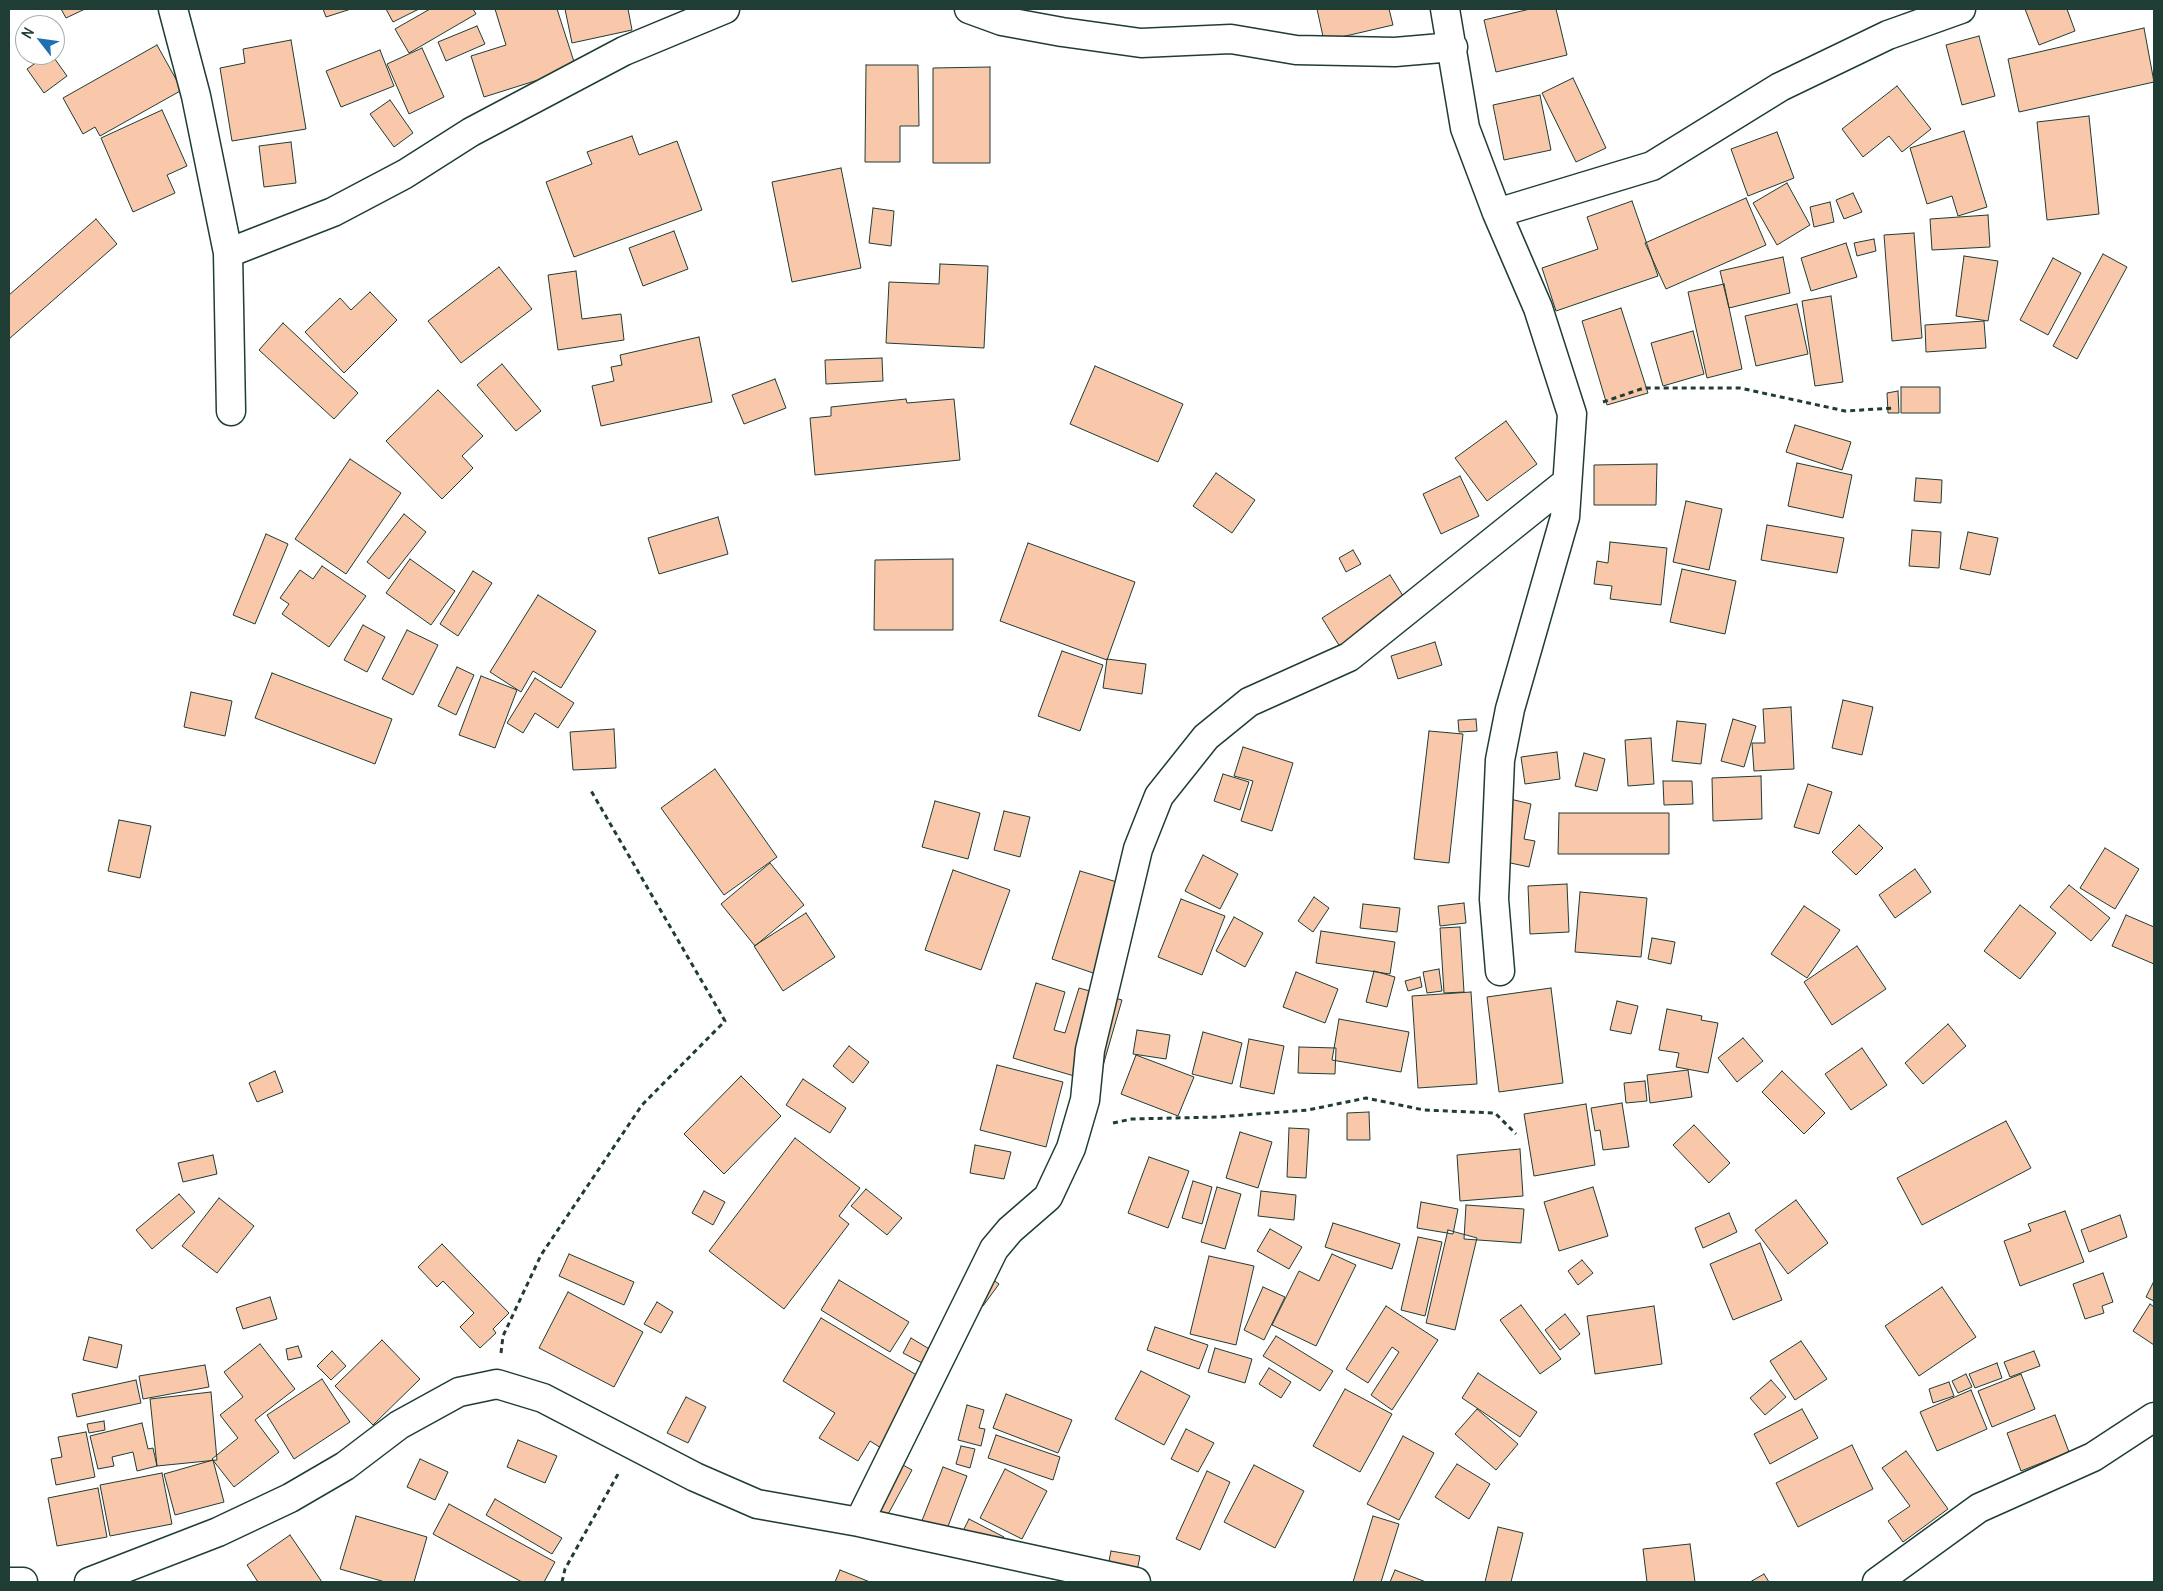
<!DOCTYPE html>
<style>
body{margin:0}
#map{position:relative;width:2163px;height:1591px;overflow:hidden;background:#fff;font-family:Delius,sans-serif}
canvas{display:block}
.frame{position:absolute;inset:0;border:10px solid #1f3d34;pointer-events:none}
.north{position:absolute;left:15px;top:15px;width:50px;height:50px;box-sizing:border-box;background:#fff;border:1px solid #a5b1ae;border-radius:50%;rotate:300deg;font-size:14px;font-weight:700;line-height:20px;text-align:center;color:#1f3d34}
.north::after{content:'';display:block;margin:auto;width:18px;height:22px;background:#1f6fb2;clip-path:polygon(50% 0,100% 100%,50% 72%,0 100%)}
</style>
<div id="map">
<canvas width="2163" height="1591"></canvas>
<div class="frame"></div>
<div class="north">N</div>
</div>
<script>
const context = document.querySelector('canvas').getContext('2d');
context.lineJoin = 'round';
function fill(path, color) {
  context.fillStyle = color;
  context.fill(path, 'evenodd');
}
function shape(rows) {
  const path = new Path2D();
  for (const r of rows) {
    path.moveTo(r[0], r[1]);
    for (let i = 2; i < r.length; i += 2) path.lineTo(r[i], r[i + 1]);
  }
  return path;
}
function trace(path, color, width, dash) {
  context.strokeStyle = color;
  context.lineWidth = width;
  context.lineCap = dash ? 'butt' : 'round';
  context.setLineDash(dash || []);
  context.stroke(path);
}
const building = shape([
 [61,9,85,9,66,18,61,9],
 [323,9,351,9,326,17,323,9],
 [386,9,419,9,393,22,386,9],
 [430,9,473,9,476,14,409,53,395,29,430,9],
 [495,9,557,9,576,68,484,97,471,56,506,45,495,9],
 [565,9,628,9,632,30,572,43,565,9],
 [1317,9,1389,9,1393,25,1324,41,1317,9],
 [1530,9,1556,9,1567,55,1496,72,1484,20,1530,9],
 [2025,9,2067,9,2075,31,2039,45,2025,9],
 [477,26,485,44,446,61,438,42,477,26],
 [2144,28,2154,82,2019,112,2008,59,2144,28],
 [1979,36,1995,96,1962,105,1946,45,1979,36],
 [291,40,306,129,232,141,220,68,245,63,243,49,291,40],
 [157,45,182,90,100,136,95,127,83,134,63,98,157,45],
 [422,48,444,97,409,114,387,64,422,48],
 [380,50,394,86,341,107,326,71,380,50],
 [47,55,52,55,67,76,44,93,27,69,47,55],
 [866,65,918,65,919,126,900,126,900,162,865,162,866,65],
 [990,67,990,163,933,163,933,68,990,67],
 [1573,78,1606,148,1576,162,1542,93,1573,78],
 [1897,86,1931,129,1902,152,1889,136,1863,157,1842,129,1897,86],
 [1540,95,1551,150,1504,160,1493,105,1540,95],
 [390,100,413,133,394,147,370,114,390,100],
 [162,110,187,166,167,175,175,193,133,212,101,138,162,110],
 [2089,116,2099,214,2047,220,2037,122,2089,116],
 [1964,131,1987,207,1958,216,1952,196,1927,204,1910,148,1964,131],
 [1777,132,1794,178,1748,196,1731,149,1777,132],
 [632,136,639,155,677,141,702,210,574,257,546,182,592,164,587,152,632,136],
 [291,142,296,183,264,187,259,146,291,142],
 [841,168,861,268,792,282,772,182,841,168],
 [1787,183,1810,225,1777,245,1753,203,1787,183],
 [1853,193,1862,212,1844,219,1836,200,1853,193],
 [1746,198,1766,245,1666,289,1645,243,1746,198],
 [1632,201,1658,276,1556,311,1542,268,1598,249,1587,217,1632,201],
 [1830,202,1834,222,1814,227,1810,207,1830,202],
 [873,208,894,211,891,246,869,243,873,208],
 [1988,215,1990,247,1932,250,1930,219,1988,215],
 [96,219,117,244,9,339,9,295,96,219],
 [674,231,688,269,643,286,629,248,674,231],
 [1914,233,1922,338,1892,341,1884,235,1914,233],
 [1874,239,1876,251,1857,256,1854,243,1874,239],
 [1846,243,1857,277,1811,291,1801,258,1846,243],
 [2103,254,2127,267,2077,359,2053,346,2103,254],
 [1964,256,1998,261,1988,321,1956,316,1964,256],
 [1783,257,1790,293,1729,308,1720,271,1783,257],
 [2053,258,2081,273,2048,335,2020,320,2053,258],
 [940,264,988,266,984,348,886,343,889,282,939,284,940,264],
 [499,267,532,309,461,363,428,321,499,267],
 [576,271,582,319,621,314,624,340,558,350,548,275,576,271],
 [1724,284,1742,369,1707,378,1688,292,1724,284],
 [370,292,397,320,344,373,305,332,340,298,351,310,370,292],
 [1831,296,1843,382,1815,386,1802,301,1831,296],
 [1797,304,1808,354,1756,366,1745,316,1797,304],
 [1621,308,1648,393,1607,405,1582,321,1621,308],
 [1984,321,1986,348,1926,352,1925,325,1984,321],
 [283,323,358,393,334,419,259,350,283,323],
 [1693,331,1704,374,1663,386,1651,343,1693,331],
 [699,337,712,402,601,426,592,386,614,381,611,367,622,365,620,355,699,337],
 [882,358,883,381,826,384,825,360,882,358],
 [502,364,541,411,516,431,477,385,502,364],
 [1095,366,1183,404,1158,462,1070,424,1095,366],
 [775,379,786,408,744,424,732,395,775,379],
 [1901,387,1940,387,1940,413,1901,413,1901,387],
 [438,390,483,436,462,456,473,468,442,499,386,441,438,390],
 [1898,391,1899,413,1888,413,1887,393,1898,391],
 [906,399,907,403,954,399,960,460,815,475,810,418,831,416,831,407,906,399],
 [1506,421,1537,464,1487,501,1455,458,1506,421],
 [1795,425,1851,442,1842,470,1786,452,1795,425],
 [350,459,401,493,346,574,295,539,350,459],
 [1797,463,1852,475,1843,518,1788,506,1797,463],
 [1657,464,1656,505,1594,505,1594,465,1657,464],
 [1216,473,1255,500,1232,533,1193,506,1216,473],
 [1460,476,1479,516,1441,534,1423,494,1460,476],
 [1916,478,1942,480,1941,503,1914,501,1916,478],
 [1686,501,1722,509,1709,570,1673,562,1686,501],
 [404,514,426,532,389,579,367,562,404,514],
 [718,517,728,554,659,574,648,538,718,517],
 [1767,525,1844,538,1837,573,1761,560,1767,525],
 [1912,530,1941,532,1939,568,1909,566,1912,530],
 [1968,532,1998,538,1990,575,1960,569,1968,532],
 [266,534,288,544,255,624,233,615,266,534],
 [1610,542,1667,548,1661,605,1610,599,1612,586,1594,584,1597,561,1608,563,1610,542],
 [1028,543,1135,582,1107,660,1000,621,1028,543],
 [1353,550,1361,564,1346,572,1339,558,1353,550],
 [410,559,455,591,431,625,386,593,410,559],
 [953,559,953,630,874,630,875,560,953,559],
 [322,566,366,596,329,647,282,614,289,604,280,598,300,570,313,579,322,566],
 [1682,569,1736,581,1725,634,1670,622,1682,569],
 [473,571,492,583,458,636,440,624,473,571],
 [1390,575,1410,607,1342,650,1322,618,1390,575],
 [538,595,596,631,561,688,533,671,521,692,490,672,538,595],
 [363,625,385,637,367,672,344,660,363,625],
 [407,630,438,645,413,695,382,679,407,630],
 [1435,642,1442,665,1398,679,1391,656,1435,642],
 [1062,651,1103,665,1080,731,1038,716,1062,651],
 [1107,659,1146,664,1142,694,1103,688,1107,659],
 [457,667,474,675,456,715,438,706,457,667],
 [272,673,392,719,375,764,255,718,272,673],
 [481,676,517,690,495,748,459,735,481,676],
 [535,678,574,703,558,728,535,713,523,733,507,723,535,678],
 [191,692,232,701,225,736,184,727,191,692],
 [1843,700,1873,707,1862,755,1832,748,1843,700],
 [1791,707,1794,769,1754,771,1752,743,1765,743,1763,709,1791,707],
 [1476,719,1477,731,1459,732,1458,720,1476,719],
 [1733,719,1756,726,1744,767,1721,761,1733,719],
 [1677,721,1706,724,1701,764,1672,761,1677,721],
 [614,729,616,768,573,770,570,732,614,729],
 [1429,731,1463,734,1449,863,1414,859,1429,731],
 [1651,738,1654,784,1628,786,1625,740,1651,738],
 [1243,747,1293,763,1272,831,1241,821,1253,781,1234,776,1243,747],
 [1557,752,1560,779,1525,784,1521,757,1557,752],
 [1584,753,1605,759,1597,791,1575,786,1584,753],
 [715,769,777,857,724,895,661,808,715,769],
 [1223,774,1249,782,1240,810,1214,801,1223,774],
 [1761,776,1762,819,1713,821,1712,778,1761,776],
 [1663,781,1692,781,1693,804,1664,805,1663,781],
 [1808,784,1832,792,1819,834,1794,827,1808,784],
 [1506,798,1531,804,1524,839,1535,841,1529,867,1492,859,1506,798],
 [935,801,980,813,968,859,922,847,935,801],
 [1004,811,1030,817,1020,857,994,850,1004,811],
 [1559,813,1669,813,1669,854,1558,854,1559,813],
 [119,820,151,826,140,878,108,871,119,820],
 [1859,825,1883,848,1856,875,1832,852,1859,825],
 [2105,848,2139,869,2115,909,2080,888,2105,848],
 [1203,855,1238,874,1220,909,1185,891,1203,855],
 [770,863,804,905,755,946,721,904,770,863],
 [1915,869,1931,892,1895,918,1879,895,1915,869],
 [953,870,1010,890,981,970,925,950,953,870],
 [1080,871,1127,885,1099,975,1052,959,1080,871],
 [1567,884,1569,932,1530,934,1528,886,1567,884],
 [2069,885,2110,918,2091,941,2050,907,2069,885],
 [1580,892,1647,898,1641,957,1575,952,1580,892],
 [1314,897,1329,908,1313,932,1298,921,1314,897],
 [1181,899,1225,916,1202,975,1158,957,1181,899],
 [1464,903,1466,923,1440,926,1438,906,1464,903],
 [1363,904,1400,908,1397,932,1360,928,1363,904],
 [2020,905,2056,933,2020,979,1984,951,2020,905],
 [1804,906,1840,930,1807,978,1771,954,1804,906],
 [806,913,835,957,783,991,754,946,806,913],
 [2126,915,2154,927,2154,964,2112,946,2126,915],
 [1234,917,1263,933,1245,967,1216,951,1234,917],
 [1460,927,1464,992,1444,993,1440,928,1460,927],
 [1321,931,1395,942,1390,974,1316,963,1321,931],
 [1652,938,1675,942,1671,964,1648,959,1652,938],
 [1857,946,1886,989,1832,1025,1804,982,1857,946],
 [1439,969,1442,991,1427,993,1423,972,1439,969],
 [1374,971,1395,977,1387,1007,1366,1002,1374,971],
 [1296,972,1338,989,1325,1023,1283,1007,1296,972],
 [1420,977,1422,987,1408,991,1405,981,1420,977],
 [1036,983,1065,992,1054,1030,1065,1033,1079,988,1122,1000,1098,1083,1013,1058,1036,983],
 [1551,988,1563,1083,1499,1092,1487,997,1551,988],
 [1471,992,1477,1084,1418,1088,1412,996,1471,992],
 [1617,1001,1638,1006,1631,1034,1610,1030,1617,1001],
 [1667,1009,1702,1016,1701,1020,1718,1023,1708,1073,1676,1067,1679,1053,1659,1050,1667,1009],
 [1339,1019,1409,1032,1401,1072,1332,1060,1339,1019],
 [1948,1024,1966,1046,1923,1084,1905,1063,1948,1024],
 [1137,1030,1170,1035,1166,1059,1133,1054,1137,1030],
 [1203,1032,1242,1043,1232,1084,1192,1074,1203,1032],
 [1743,1038,1763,1061,1737,1082,1718,1058,1743,1038],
 [1249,1039,1284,1046,1274,1094,1240,1087,1249,1039],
 [849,1046,869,1062,853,1083,833,1066,849,1046],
 [1299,1047,1336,1048,1335,1074,1298,1073,1299,1047],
 [1862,1048,1887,1085,1851,1110,1825,1074,1862,1048],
 [1136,1055,1194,1077,1178,1116,1121,1094,1136,1055],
 [997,1065,1063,1082,1046,1147,980,1130,997,1065],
 [1688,1070,1692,1097,1650,1103,1647,1075,1688,1070],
 [275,1071,283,1092,257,1102,249,1083,275,1071],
 [1782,1071,1825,1113,1804,1134,1762,1092,1782,1071],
 [741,1076,781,1116,724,1174,684,1134,741,1076],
 [803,1079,846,1108,830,1133,786,1105,803,1079],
 [1645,1081,1647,1101,1626,1103,1624,1083,1645,1081],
 [1622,1103,1629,1147,1603,1150,1600,1130,1595,1131,1591,1108,1622,1103],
 [1586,1104,1595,1165,1534,1176,1524,1114,1586,1104],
 [1369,1112,1370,1140,1347,1140,1347,1113,1369,1112],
 [2006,1121,2031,1168,1922,1225,1897,1178,2006,1121],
 [1694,1125,1730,1163,1709,1183,1673,1145,1694,1125],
 [1289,1128,1309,1129,1306,1178,1287,1177,1289,1128],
 [1240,1132,1272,1142,1258,1188,1226,1178,1240,1132],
 [795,1138,860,1188,839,1216,849,1224,784,1309,709,1251,795,1138],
 [975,1145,1011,1152,1004,1179,970,1173,975,1145],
 [1520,1149,1523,1196,1460,1201,1457,1155,1520,1149],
 [213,1155,217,1174,183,1182,178,1163,213,1155],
 [1149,1157,1189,1171,1168,1228,1128,1213,1149,1157],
 [1193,1181,1212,1187,1202,1224,1182,1218,1193,1181],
 [1217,1187,1241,1194,1225,1249,1201,1242,1217,1187],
 [1593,1187,1608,1236,1559,1251,1544,1202,1593,1187],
 [866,1189,902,1218,887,1235,851,1206,866,1189],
 [704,1191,725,1202,713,1225,692,1213,704,1191],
 [1261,1191,1296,1195,1294,1220,1258,1216,1261,1191],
 [179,1194,195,1212,152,1249,136,1230,179,1194],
 [219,1198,254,1226,217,1273,182,1246,219,1198],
 [1796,1200,1828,1243,1788,1274,1755,1230,1796,1200],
 [1421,1202,1458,1209,1453,1234,1417,1228,1421,1202],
 [1466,1205,1524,1209,1521,1243,1464,1239,1466,1205],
 [2065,1211,2084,1262,2020,1286,2004,1241,2031,1231,2028,1224,2065,1211],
 [1729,1213,1737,1232,1703,1248,1695,1228,1729,1213],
 [2120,1215,2127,1237,2089,1252,2081,1230,2120,1215],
 [1333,1223,1400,1244,1392,1269,1325,1247,1333,1223],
 [1270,1229,1302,1247,1289,1269,1257,1251,1270,1229],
 [1448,1230,1477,1238,1455,1330,1426,1323,1448,1230],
 [1418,1237,1442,1242,1425,1316,1401,1310,1418,1237],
 [1760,1243,1782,1300,1733,1320,1710,1264,1760,1243],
 [442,1244,509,1313,493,1329,496,1333,480,1348,460,1327,474,1313,443,1281,437,1287,418,1267,442,1244],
 [569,1254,634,1282,624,1305,559,1276,569,1254],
 [1332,1254,1356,1265,1316,1346,1272,1325,1299,1271,1319,1281,1332,1254],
 [1209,1256,1254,1266,1236,1345,1190,1334,1209,1256],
 [1582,1260,1593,1273,1578,1285,1568,1271,1582,1260],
 [982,1272,999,1284,983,1306,967,1295,982,1272],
 [2103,1273,2113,1302,2102,1306,2104,1313,2085,1319,2073,1284,2103,1273],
 [839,1280,909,1322,890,1352,821,1310,839,1280],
 [2153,1283,2154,1284,2154,1301,2146,1297,2153,1283],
 [1263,1287,1285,1297,1264,1340,1244,1330,1263,1287],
 [1942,1287,1976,1337,1919,1376,1885,1326,1942,1287],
 [568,1292,643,1332,614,1387,539,1348,568,1292],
 [270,1297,277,1319,243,1329,236,1308,270,1297],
 [657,1302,673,1312,661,1333,644,1324,657,1302],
 [2150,1304,2154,1307,2154,1345,2133,1331,2150,1304],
 [1521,1305,1561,1359,1540,1374,1500,1320,1521,1305],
 [1386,1306,1438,1340,1392,1410,1371,1395,1399,1352,1392,1347,1368,1383,1346,1369,1386,1306],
 [1654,1306,1662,1364,1595,1374,1587,1316,1654,1306],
 [1565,1314,1580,1334,1560,1350,1545,1330,1565,1314],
 [821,1318,930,1383,889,1453,870,1441,858,1461,819,1438,835,1413,783,1381,821,1318],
 [1155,1327,1208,1345,1199,1369,1147,1350,1155,1327],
 [1276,1336,1333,1371,1320,1391,1263,1356,1276,1336],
 [89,1337,122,1345,117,1368,83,1360,89,1337],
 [911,1338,936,1353,928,1366,903,1353,911,1338],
 [382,1340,420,1379,373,1425,335,1386,382,1340],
 [1801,1341,1827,1379,1795,1400,1770,1361,1801,1341],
 [260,1344,295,1389,255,1420,279,1452,234,1487,212,1459,238,1438,220,1415,243,1397,224,1372,260,1344],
 [298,1346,302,1357,288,1360,286,1349,298,1346],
 [1215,1348,1252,1359,1245,1383,1208,1372,1215,1348],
 [332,1351,346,1366,331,1380,317,1366,332,1351],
 [2034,1351,2040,1366,2010,1377,2004,1362,2034,1351],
 [1997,1363,2002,1378,1975,1388,1969,1374,1997,1363],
 [205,1365,209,1387,143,1399,139,1376,205,1365],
 [1269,1368,1291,1382,1281,1398,1259,1384,1269,1368],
 [1141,1371,1190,1396,1164,1445,1115,1419,1141,1371],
 [1478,1373,1537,1412,1520,1437,1462,1398,1478,1373],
 [1966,1374,1972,1387,1958,1393,1952,1381,1966,1374],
 [2021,1374,2035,1409,1992,1427,1978,1391,2021,1374],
 [322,1379,350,1422,294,1459,267,1415,322,1379],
 [136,1380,141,1403,77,1417,72,1394,136,1380],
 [1771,1380,1786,1397,1765,1415,1750,1398,1771,1380],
 [1949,1382,1954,1396,1933,1403,1929,1389,1949,1382],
 [1345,1389,1392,1414,1360,1472,1313,1446,1345,1389],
 [1971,1390,1987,1429,1937,1451,1920,1412,1971,1390],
 [211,1392,217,1460,157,1466,150,1399,211,1392],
 [1006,1394,1072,1420,1058,1453,993,1428,1006,1394],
 [686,1397,706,1407,688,1443,667,1433,686,1397],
 [967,1405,984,1410,979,1428,985,1429,981,1446,958,1440,967,1405],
 [1477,1409,1518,1444,1496,1470,1455,1434,1477,1409],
 [1802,1409,1818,1438,1770,1464,1754,1434,1802,1409],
 [2055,1415,2069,1452,2021,1471,2007,1433,2055,1415],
 [104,1421,105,1430,89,1433,87,1424,104,1421],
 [142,1423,148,1449,153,1448,157,1466,137,1471,133,1452,112,1457,114,1466,98,1469,90,1436,142,1423],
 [1186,1429,1214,1443,1198,1472,1171,1459,1186,1429],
 [86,1432,95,1477,56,1485,51,1459,62,1457,58,1437,86,1432],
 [996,1435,1060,1457,1053,1480,988,1458,996,1435],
 [1403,1436,1434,1453,1399,1520,1367,1504,1403,1436],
 [518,1440,557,1456,545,1483,507,1467,518,1440],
 [1852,1445,1873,1489,1798,1527,1776,1483,1852,1445],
 [961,1446,975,1449,970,1468,956,1464,961,1446],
 [1906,1451,1948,1509,1903,1542,1888,1521,1910,1506,1882,1468,1906,1451],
 [883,1454,912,1470,879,1531,850,1515,883,1454],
 [420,1459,448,1472,435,1500,407,1487,420,1459],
 [213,1460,224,1502,175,1515,164,1474,213,1460],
 [1457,1464,1490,1484,1469,1519,1435,1497,1457,1464],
 [1254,1465,1304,1491,1275,1548,1224,1522,1254,1465],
 [943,1467,967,1476,941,1545,916,1536,943,1467],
 [1005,1469,1047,1491,1022,1539,980,1518,1005,1469],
 [1207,1471,1230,1482,1200,1550,1176,1539,1207,1471],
 [162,1473,172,1524,110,1536,100,1485,162,1473],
 [98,1488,107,1537,57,1546,48,1498,98,1488],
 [495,1499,562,1538,552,1554,486,1515,495,1499],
 [449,1504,555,1562,544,1582,522,1582,433,1534,449,1504],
 [356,1516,427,1537,414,1582,385,1582,340,1569,356,1516],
 [1373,1516,1399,1524,1381,1582,1353,1582,1373,1516],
 [969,1519,1004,1537,994,1557,959,1539,969,1519],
 [1498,1527,1523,1533,1511,1582,1485,1582,1498,1527],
 [290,1535,322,1582,258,1582,247,1565,290,1535],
 [1690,1544,1695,1582,1647,1582,1643,1549,1690,1544],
 [1111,1551,1140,1556,1136,1576,1107,1571,1111,1551],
 [840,1570,870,1582,835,1582,840,1570],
 [1395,1570,1426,1582,1390,1582,1395,1570],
 [1764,1574,1769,1582,1750,1582,1764,1574]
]);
const path = shape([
 [1603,402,1644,388,1740,388,1845,411,1894,408],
 [1113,1123,1132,1119,1218,1117,1308,1110,1366,1098,1424,1110,1495,1113,1516,1134],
 [501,1353,503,1336,541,1255,642,1105,725,1021,590,789],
 [562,1582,565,1569,618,1474]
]);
const minor = shape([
 [173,9,196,96,228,253,231,411],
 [969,9,1002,21,1062,32,1141,43,1231,39,1296,50,1395,52,1453,47],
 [1445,9,1465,128,1497,213,1538,308,1572,414,1565,517,1510,709,1500,760,1494,899,1500,971],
 [1497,213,1652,166,1780,87,1888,35,1961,9],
 [228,253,333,212,405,174,471,132,624,51,725,9],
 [859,1522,994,1249,1010,1230,1048,1197,1071,1148,1085,1100,1090,1050,1138,849,1159,796,1206,737,1249,702,1349,657,1567,482],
 [9,1582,23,1582],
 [89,1582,218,1532,290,1498,345,1466,399,1425,459,1392,497,1384,543,1398,695,1477,757,1504,859,1522,1136,1582],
 [1877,1582,1979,1508,2093,1457,2154,1417]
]);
fill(building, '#f9c7a9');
trace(building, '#1f3d34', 1);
trace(minor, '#1f3d34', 31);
trace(path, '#1f3d34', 3, [5, 4]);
trace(minor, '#fff', 28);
</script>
